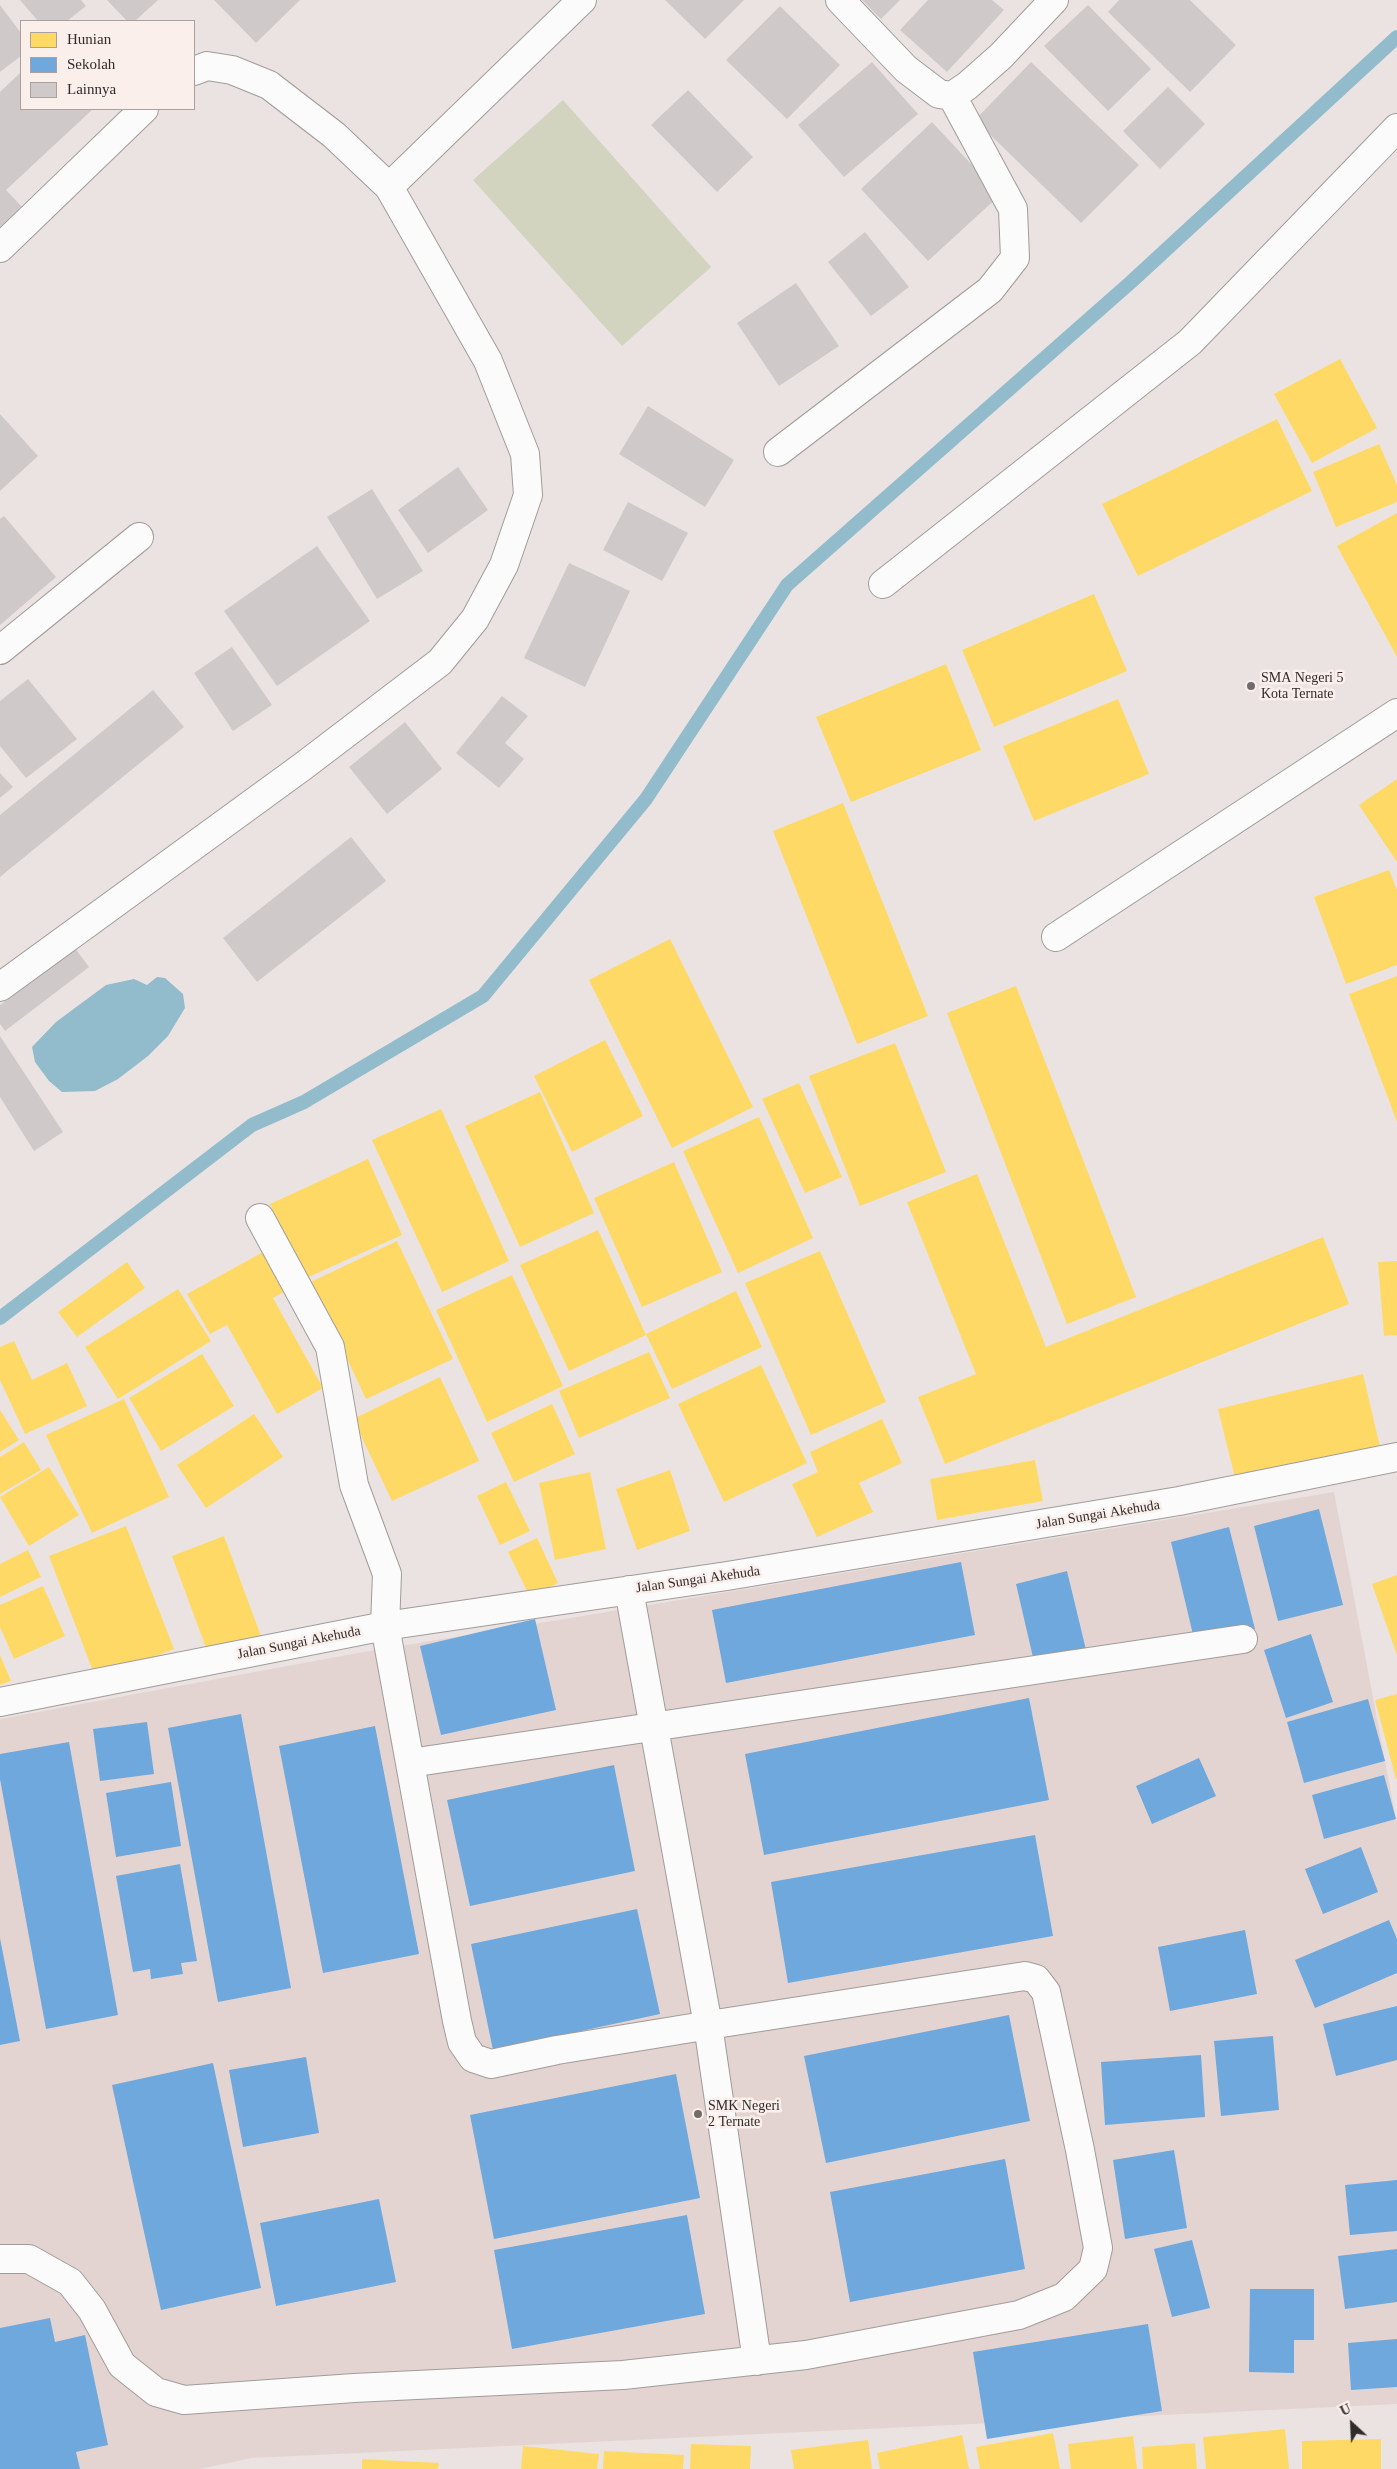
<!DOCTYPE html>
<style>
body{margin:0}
#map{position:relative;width:1397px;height:2469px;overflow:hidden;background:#eae3e2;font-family:Georgia,serif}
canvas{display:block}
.legend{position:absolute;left:20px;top:20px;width:175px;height:90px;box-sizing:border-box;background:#fbefeb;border:1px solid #aaa19e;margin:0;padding:6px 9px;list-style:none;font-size:15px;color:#302c2a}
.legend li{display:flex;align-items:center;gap:10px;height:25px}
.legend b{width:25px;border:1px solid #aaa19e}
.north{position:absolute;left:1327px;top:2399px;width:50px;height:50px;-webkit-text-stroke:4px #fbefeb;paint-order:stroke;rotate:335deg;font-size:14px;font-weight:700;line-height:20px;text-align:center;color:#302c2a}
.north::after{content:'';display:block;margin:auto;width:18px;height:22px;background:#302c2a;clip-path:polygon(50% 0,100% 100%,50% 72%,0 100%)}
</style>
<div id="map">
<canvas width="1397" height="2469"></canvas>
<ul class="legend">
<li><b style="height:14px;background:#ffd966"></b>Hunian</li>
<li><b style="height:14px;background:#6fa8dc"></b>Sekolah</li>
<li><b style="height:14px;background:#cfcac9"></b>Lainnya</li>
</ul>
<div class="north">U</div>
</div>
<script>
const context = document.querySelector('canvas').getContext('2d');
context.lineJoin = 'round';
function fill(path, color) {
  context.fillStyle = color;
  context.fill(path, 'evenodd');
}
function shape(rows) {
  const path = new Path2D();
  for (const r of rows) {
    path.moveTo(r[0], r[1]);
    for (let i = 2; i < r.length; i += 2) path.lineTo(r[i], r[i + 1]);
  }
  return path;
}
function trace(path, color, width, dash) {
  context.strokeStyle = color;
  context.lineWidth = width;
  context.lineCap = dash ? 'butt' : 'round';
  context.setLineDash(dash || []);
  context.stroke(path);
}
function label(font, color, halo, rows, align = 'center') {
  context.font = font + ' Georgia,serif';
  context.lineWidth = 5;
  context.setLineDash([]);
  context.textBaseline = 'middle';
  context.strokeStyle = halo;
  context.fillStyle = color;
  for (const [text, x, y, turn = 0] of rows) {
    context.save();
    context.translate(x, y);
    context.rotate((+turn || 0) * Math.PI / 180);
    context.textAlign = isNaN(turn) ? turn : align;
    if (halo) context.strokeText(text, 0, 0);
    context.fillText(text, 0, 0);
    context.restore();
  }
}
const education = shape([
 [1334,1492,1397,1824,1397,2404,252,2458,200,2469,0,2469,0,1719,358,1653]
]);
const green = shape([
 [563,100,711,267,622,346,473,180]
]);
const water = shape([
 [157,977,165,978,183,994,185,1008,168,1036,148,1056,118,1079,95,1091,62,1092,49,1081,35,1062,32,1047,56,1022,106,985,134,979,147,985]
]);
const homes = shape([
 [1340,359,1377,428,1312,463,1274,394],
 [1277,419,1312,491,1138,576,1102,504],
 [1379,444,1397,485,1397,502,1336,527,1313,472],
 [1397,513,1397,657,1337,546],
 [1094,594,1127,671,994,727,962,650],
 [946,664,981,750,851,802,816,717],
 [1118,699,1149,774,1034,821,1003,746],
 [1397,779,1397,862,1359,805],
 [843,803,928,1016,857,1044,773,831],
 [1389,870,1397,890,1397,965,1346,984,1314,897],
 [670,939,753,1107,672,1148,589,980],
 [1397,976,1397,1122,1349,994],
 [1016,986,1136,1297,1067,1324,947,1013],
 [605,1040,643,1116,572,1152,534,1076],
 [895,1043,946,1172,860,1206,809,1076],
 [799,1083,842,1177,805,1193,762,1099],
 [540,1092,594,1213,520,1247,465,1126],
 [441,1109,509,1261,442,1292,372,1140],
 [759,1117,813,1238,738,1273,683,1151],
 [368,1159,402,1235,304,1279,270,1204],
 [674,1162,722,1272,642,1307,594,1198],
 [977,1174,1046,1347,1323,1237,1349,1304,945,1464,918,1397,976,1374,907,1202],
 [598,1230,646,1335,569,1371,520,1265],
 [397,1241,453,1359,366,1399,311,1282],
 [265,1251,287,1290,273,1298,323,1388,277,1414,227,1325,210,1334,187,1294],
 [820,1251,886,1402,811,1435,745,1283],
 [1397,1261,1397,1335,1384,1336,1378,1262],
 [127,1262,145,1288,77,1337,58,1312],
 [512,1275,563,1386,487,1422,436,1310],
 [178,1289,211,1341,118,1399,85,1347],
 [736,1291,762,1347,672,1389,646,1334],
 [14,1341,32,1380,67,1363,87,1406,25,1434,0,1380,0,1347],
 [649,1352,670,1398,579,1438,559,1391],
 [202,1354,234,1406,161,1451,129,1398],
 [761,1365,807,1463,724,1502,678,1404],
 [1363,1374,1380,1447,1236,1482,1218,1409],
 [440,1377,479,1461,392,1501,353,1419],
 [124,1399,169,1497,92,1533,46,1435],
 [552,1404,575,1454,514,1482,491,1433],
 [0,1410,19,1440,0,1452],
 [254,1414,283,1457,206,1508,177,1465],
 [882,1419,902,1463,859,1483,873,1512,817,1537,792,1484,818,1472,810,1452],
 [24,1442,41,1470,0,1494,0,1457],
 [1035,1460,1043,1501,937,1520,930,1479],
 [49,1467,79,1515,29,1546,0,1497],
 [670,1470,690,1531,637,1550,616,1489],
 [590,1472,606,1549,555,1560,539,1483],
 [506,1482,530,1531,500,1545,477,1496],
 [126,1526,174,1649,96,1679,49,1556],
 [224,1536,261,1636,209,1656,172,1556],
 [537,1538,558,1583,530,1597,508,1552],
 [28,1550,41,1577,0,1597,0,1564],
 [1397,1575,1397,1655,1372,1584],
 [43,1586,65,1636,14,1659,0,1627,0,1605],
 [0,1655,11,1681,0,1685],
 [1397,1694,1397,1779,1396,1779,1375,1700],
 [1285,2429,1289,2469,1206,2469,1203,2437],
 [1053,2433,1060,2469,980,2469,976,2447],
 [962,2435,969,2469,880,2469,877,2453],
 [1133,2436,1137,2469,1071,2469,1068,2444],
 [1381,2439,1381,2469,1302,2469,1302,2441],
 [868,2440,872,2469,794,2469,791,2450],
 [1195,2443,1197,2469,1143,2469,1142,2447],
 [691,2444,751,2446,750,2469,690,2469],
 [523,2446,599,2454,597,2469,521,2469],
 [604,2451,684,2455,683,2469,603,2469],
 [362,2459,439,2463,438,2469,362,2469]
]);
const schools = shape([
 [1319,1509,1343,1605,1278,1621,1254,1526],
 [1229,1527,1255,1629,1195,1643,1171,1542],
 [961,1562,975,1635,726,1683,712,1610],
 [1067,1571,1087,1654,1035,1666,1016,1584],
 [535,1619,556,1710,441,1735,420,1646],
 [1311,1634,1333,1702,1286,1718,1264,1650],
 [1029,1698,1049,1800,764,1855,745,1754],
 [1368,1699,1385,1761,1304,1783,1287,1722],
 [241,1714,291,1988,218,2002,168,1728],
 [147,1722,154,1774,100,1781,93,1729],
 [375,1726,419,1954,323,1973,279,1746],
 [69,1742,118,2015,46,2029,0,1779,0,1754],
 [1199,1758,1216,1796,1152,1824,1136,1786],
 [614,1765,635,1871,470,1906,447,1800],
 [1384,1775,1396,1819,1324,1839,1312,1795],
 [171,1782,181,1846,116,1857,106,1793],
 [1035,1835,1053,1936,788,1983,771,1882],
 [1361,1847,1378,1892,1323,1914,1305,1869],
 [180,1864,197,1961,181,1963,183,1974,151,1979,150,1969,133,1972,116,1876],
 [637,1909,660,2014,493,2050,471,1944],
 [1389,1920,1397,1939,1397,1973,1315,2008,1295,1960],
 [1245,1930,1257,1994,1170,2011,1158,1947],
 [0,1938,20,2041,0,2045],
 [1397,2006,1397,2060,1336,2076,1323,2024],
 [1009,2015,1030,2121,826,2163,804,2056],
 [1273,2036,1279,2110,1221,2116,1214,2041],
 [1201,2055,1205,2117,1105,2125,1101,2062],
 [306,2057,319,2133,243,2147,229,2070],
 [213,2063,261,2288,161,2310,112,2085],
 [676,2074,700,2198,494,2239,470,2115],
 [1174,2150,1187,2228,1125,2239,1113,2160],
 [1005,2159,1025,2269,850,2302,830,2192],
 [1397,2180,1397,2231,1350,2235,1345,2185],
 [379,2199,396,2282,276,2306,260,2223],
 [687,2215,705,2314,512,2349,494,2250],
 [1192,2240,1210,2308,1172,2317,1154,2249],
 [1397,2249,1397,2302,1345,2309,1338,2256],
 [1250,2289,1314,2289,1314,2340,1294,2340,1294,2373,1249,2372],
 [50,2318,55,2342,85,2335,108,2445,76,2452,80,2469,0,2469,0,2328],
 [1148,2324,1162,2411,987,2439,973,2352],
 [1397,2339,1397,2387,1351,2390,1348,2343]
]);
const stream = shape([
 [0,1318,252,1125,304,1102,483,996,646,799,787,585,1131,282,1397,37]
]);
const building = shape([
 [20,0,81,0,86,6,67,21,38,21],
 [107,0,158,0,135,21,127,21],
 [214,0,300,0,256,43],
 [665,0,744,0,705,39],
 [862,0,900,0,881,19],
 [928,0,992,0,1004,10,947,72,900,30],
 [1119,0,1190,0,1236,45,1190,92,1108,12],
 [0,5,21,33,21,56,0,72],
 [1088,5,1151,69,1108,111,1044,46],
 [780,6,840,65,787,119,726,60],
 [872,62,918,114,844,177,798,125],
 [1031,62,1139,165,1081,223,975,120],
 [21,72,21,109,93,109,6,190,24,209,0,232,0,92],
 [1168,87,1205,124,1160,169,1123,131],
 [688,90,753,157,717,192,651,125],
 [932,122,1000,195,928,261,861,189],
 [865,232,909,287,871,316,828,262],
 [796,283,839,346,779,386,737,323],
 [648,406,734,460,705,507,619,454],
 [0,414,38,456,0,491],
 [458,467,488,510,428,553,398,510],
 [372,489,423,571,377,599,327,517],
 [628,502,688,533,662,581,603,550],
 [4,516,56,577,0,625,0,519],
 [317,546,370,621,277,686,224,611],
 [569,563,630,591,585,687,524,658],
 [232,647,272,705,233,731,194,673],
 [28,679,77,739,26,778,0,746,0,701],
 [153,690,184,727,0,877,0,815],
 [502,696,528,716,505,743,524,759,499,788,456,753],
 [405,722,442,769,387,814,349,767],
 [0,773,13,787,0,798],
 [351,837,386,881,257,982,223,938],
 [75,948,89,967,5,1031,0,1024,0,1005],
 [0,1036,63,1132,34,1151,0,1097]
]);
const minor = shape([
 [840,0,906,69,939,94,952,96,967,86,1001,56,1054,0],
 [194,71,207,66,232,70,269,85,334,135,389,187],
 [0,248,144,109],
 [778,452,990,290,1015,258,1013,209,952,96],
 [883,584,1190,342,1397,128],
 [0,650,139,537],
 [1056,937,1397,713],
 [0,987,302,767,440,662,475,619,504,565,528,495,525,454,488,361,389,187,582,0],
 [629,1590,708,2025,757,2361],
 [0,1702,385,1626,727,1576,1179,1501,1397,1457],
 [410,1763,1243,1639],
 [0,2259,29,2259,70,2282,92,2310,122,2365,156,2392,184,2400,354,2388,623,2375,806,2355,1019,2315,1064,2297,1093,2269,1098,2248,1080,2150,1046,1992,1036,1979,1025,1976,722,2023,557,2050,491,2064,473,2058,462,2042,457,2021,385,1626,387,1574,354,1485,330,1347,260,1218]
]);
const markers = [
 [1251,686,5,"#716c6a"],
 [698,2114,5,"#716c6a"]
];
const poiNames = [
 ["SMA Negeri 5",1261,678],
 ["Kota Ternate",1261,694],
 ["SMK Negeri",708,2106],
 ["2 Ternate",708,2122]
];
const streetNames = [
 ["Jalan Sungai Akehuda",1098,1515,-9],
 ["Jalan Sungai Akehuda",698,1580,-8],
 ["Jalan Sungai Akehuda",299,1643,-11]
];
fill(education, '#e4d4d1');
fill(green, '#d2d4bf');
fill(water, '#92bccc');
fill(homes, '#ffd966');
fill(schools, '#6fa8dc');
trace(stream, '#92bccc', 14);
fill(building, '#cfcac9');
trace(minor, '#a09c9a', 30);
trace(minor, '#fcfbfb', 28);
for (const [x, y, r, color] of markers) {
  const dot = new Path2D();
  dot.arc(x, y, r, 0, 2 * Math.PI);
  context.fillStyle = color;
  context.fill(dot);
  trace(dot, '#fbefeb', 2);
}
label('14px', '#302c2a', '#fbefeb', poiNames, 'left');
label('14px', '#302c2a', '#fbefeb', streetNames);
</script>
